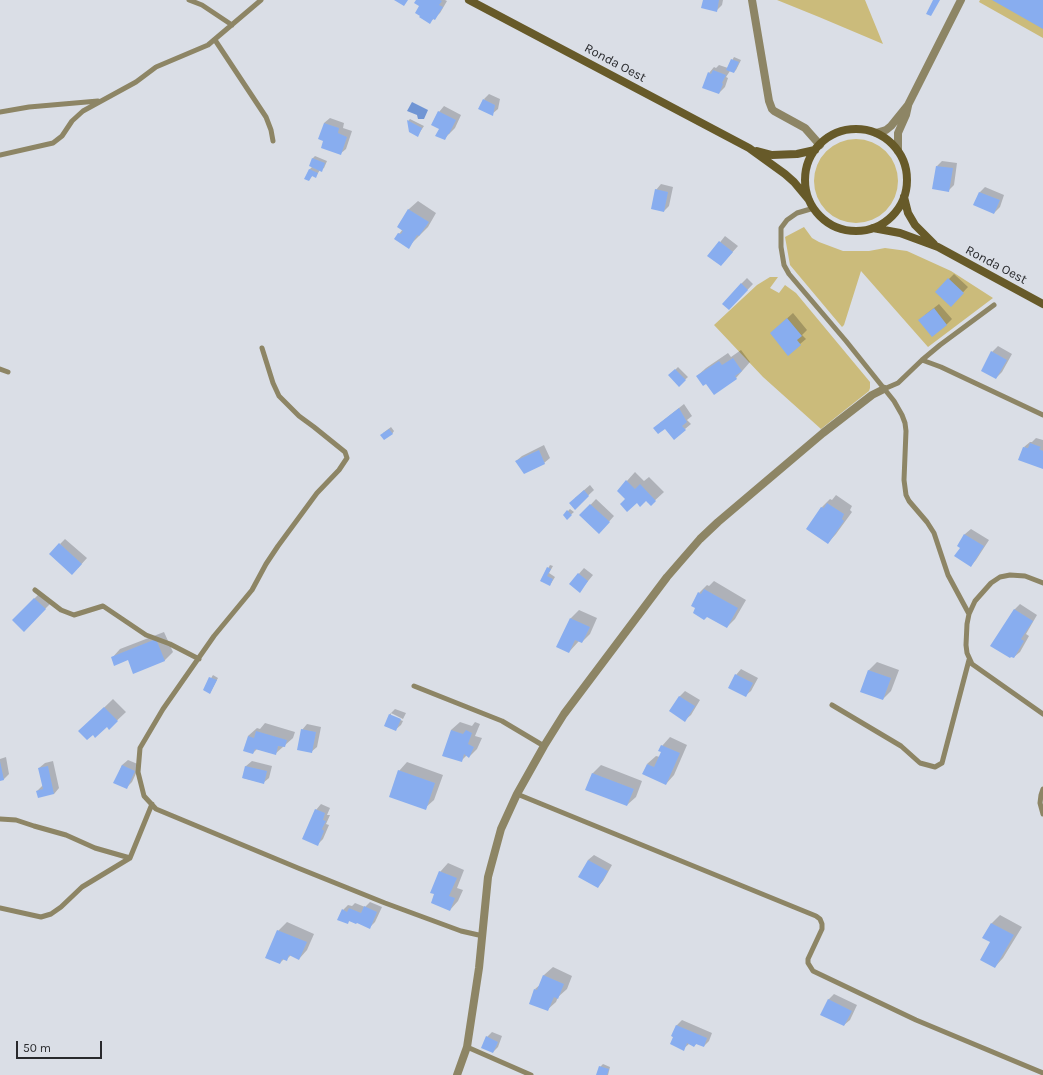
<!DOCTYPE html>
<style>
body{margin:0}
#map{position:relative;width:1043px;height:1075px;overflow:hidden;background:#dadee6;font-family:Karla,sans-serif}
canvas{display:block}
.scale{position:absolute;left:16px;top:1041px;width:86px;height:18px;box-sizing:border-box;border:2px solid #28292c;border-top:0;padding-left:5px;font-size:12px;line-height:14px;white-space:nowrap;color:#28292c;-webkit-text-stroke:3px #dadee6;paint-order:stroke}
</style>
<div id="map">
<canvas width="1043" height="1075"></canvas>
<div class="scale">50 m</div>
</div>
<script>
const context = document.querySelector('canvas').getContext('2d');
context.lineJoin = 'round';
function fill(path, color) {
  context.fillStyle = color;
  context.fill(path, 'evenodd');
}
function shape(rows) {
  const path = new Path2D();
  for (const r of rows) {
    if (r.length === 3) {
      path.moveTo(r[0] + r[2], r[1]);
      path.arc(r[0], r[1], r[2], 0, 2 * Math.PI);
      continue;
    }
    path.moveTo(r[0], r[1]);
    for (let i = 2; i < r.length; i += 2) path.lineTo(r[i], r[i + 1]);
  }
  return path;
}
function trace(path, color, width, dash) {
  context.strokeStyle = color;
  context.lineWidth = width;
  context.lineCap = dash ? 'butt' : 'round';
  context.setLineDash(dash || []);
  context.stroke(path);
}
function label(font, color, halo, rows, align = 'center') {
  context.font = font + ' Karla,sans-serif';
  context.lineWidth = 4;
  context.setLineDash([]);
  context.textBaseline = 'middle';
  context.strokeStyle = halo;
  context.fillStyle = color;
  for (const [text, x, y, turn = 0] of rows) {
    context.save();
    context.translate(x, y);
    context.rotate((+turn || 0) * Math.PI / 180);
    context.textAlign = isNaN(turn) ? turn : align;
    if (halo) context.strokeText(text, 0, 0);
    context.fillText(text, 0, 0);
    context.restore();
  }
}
const green = shape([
 [777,0,865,0,883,44,819,17],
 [980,0,1043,0,1043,38,979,2],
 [856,181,42],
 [804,227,812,238,819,242,843,251,869,251,885,248,907,251,951,271,993,298,928,347,861,271,844,325,842,327,790,265,785,237],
 [770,277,778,277,770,288,779,293,785,285,796,293,870,382,870,388,869,391,821,429,763,377,714,325,757,285]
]);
const water = shape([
 [412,102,428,110,424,119,418,119,417,115,407,111]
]);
const shadow = shape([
 [417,0,445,0,447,1,440,13,430,22],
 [704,0,723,0,722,5,716,11],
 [734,57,741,60,736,70,734,72,730,71,726,77,728,78,725,87,719,93,709,73,714,67,716,68,719,65,728,68],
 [489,94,500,99,498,109,492,114,484,99],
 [444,106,461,115,455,128,444,139,441,128,439,112],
 [330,118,344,123,343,128,352,131,346,149,340,154,325,140,324,123],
 [410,119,424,126,418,135,408,121],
 [315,156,327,161,324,168,321,170,320,170,316,176,313,175,309,180,309,170,312,167,313,158],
 [942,161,957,163,954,185,949,190,937,166],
 [661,184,673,187,669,206,664,211,656,190],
 [985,187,1004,195,1000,207,994,213,975,204,980,192],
 [418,201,436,213,428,227,408,247,395,239,403,229,398,226,409,209],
 [725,236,738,246,721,265,709,256],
 [954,274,968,287,951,305,936,292],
 [747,278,753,284,734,304,741,284],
 [939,304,952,319,946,325,925,315],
 [793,313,807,330,802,335,806,339,800,344,771,333],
 [998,346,1012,354,1002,372,996,378,992,352],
 [741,350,750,362,736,378,706,382,697,376,706,368,728,353,731,357],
 [678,367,688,377,679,385,670,375],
 [684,404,692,416,687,420,691,424,685,429,660,423],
 [391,427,394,431,392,434,383,433],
 [1036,438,1043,440,1043,468,1024,447,1030,442,1032,442],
 [544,445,550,458,544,463,516,461,522,456],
 [635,472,644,481,649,477,664,492,651,504,646,499,637,502,626,499,618,491],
 [590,485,594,490,575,508,575,498],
 [836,495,852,506,850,510,852,512,836,534,828,543,822,507,830,499,832,500],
 [596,499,614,516,599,533,581,515],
 [570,509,574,512,567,518,564,515],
 [971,529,989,540,976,560,971,566,961,547,958,546,965,534],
 [65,539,87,558,78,568,60,544],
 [550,565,553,566,549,573,555,577,550,585,541,581],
 [584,568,593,575,580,591,570,584],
 [714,581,746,600,735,619,727,627,699,593,707,585,709,586],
 [40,593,51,603,24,630,13,620],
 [1020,604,1037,615,1026,634,1029,636,1020,652,1014,657,1014,610],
 [579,610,597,618,590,634,582,642,579,641,569,652,571,618],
 [164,632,173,652,164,661,112,658,120,649],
 [877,662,899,670,891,691,883,699,861,691,869,670],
 [741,669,758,678,751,691,745,696,736,675],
 [213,675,218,678,210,693,204,690],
 [685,691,700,700,691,715,685,720,670,711,680,696],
 [113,699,126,712,109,728,107,725,93,733,80,731],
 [395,709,406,713,403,719,391,713,391,716,403,721,401,725,395,730,385,726,390,714],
 [460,722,472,726,475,722,480,724,475,736,482,738,477,749,469,757,467,755,461,761,451,730],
 [265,723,295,732,293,738,275,754,257,749,253,753,248,736,257,728,260,729],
 [307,724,321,727,317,747,311,752,302,730],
 [670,737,687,745,674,775,666,784,647,764,656,756,660,757,662,752,662,746],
 [6,757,9,774,4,779,0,780,0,759],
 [128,760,140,765,132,782,127,787,115,782,122,765],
 [53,761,59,788,54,794,37,791,43,785,39,768,45,763],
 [252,761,272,766,269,778,263,783,243,778,246,766],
 [407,762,443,775,434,800,425,808,399,771],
 [601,765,642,781,636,797,627,805,586,789,593,773],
 [321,804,330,808,327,815,330,815,326,824,329,825,323,839,317,845,316,810],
 [594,855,612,865,603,881,598,887,588,860],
 [448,863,464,870,457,888,463,890,458,901,450,910,435,894,440,872],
 [370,902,382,907,375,922,370,927,350,920,347,923,343,910,348,905,352,906,355,903,365,907],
 [1000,915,1022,927,1003,958,995,967,992,942,984,938,992,923],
 [287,922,314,934,307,950,299,959,291,955,286,960,284,959,280,963,278,931],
 [553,967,572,976,567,989,558,997,556,1002,547,1010,535,989,541,984,544,975],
 [834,994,857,1005,850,1020,844,1025,828,1000],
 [682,1020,712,1033,709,1041,704,1046,697,1043,694,1046,689,1044,683,1049,672,1036,677,1025],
 [492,1032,502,1036,498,1047,493,1052,487,1037],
 [603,1064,610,1067,608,1075,598,1075,600,1067]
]);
const building = shape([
 [394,0,408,0,404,6],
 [416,0,440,0,442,1,439,5,443,7,435,20,433,19,430,24,419,17,420,16,415,13,419,6,414,3],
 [703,0,719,0,717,12,701,8],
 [933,0,940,0,931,16,926,14],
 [992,0,1043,0,1043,29],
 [731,59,739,62,734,73,726,70],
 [713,70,726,75,722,83,723,84,719,94,702,88,708,72,711,74],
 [483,99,495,105,493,116,478,109],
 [438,111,456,120,449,134,448,134,445,140,435,136,439,129,431,125],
 [407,120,422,128,418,137,409,132],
 [324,123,339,128,338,133,347,137,341,155,321,148,323,141,318,139],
 [312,158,325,163,322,172,309,166],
 [936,166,953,168,949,192,932,189],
 [309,169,318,173,316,178,312,176,309,181,304,179],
 [655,189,668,192,664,212,651,209],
 [979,192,1000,200,994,214,973,205],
 [408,209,429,222,419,236,417,235,409,249,394,239,398,233,401,234,403,231,397,227],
 [719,241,733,252,721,266,707,256],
 [948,278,964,293,951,307,935,292],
 [741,283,748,290,729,310,722,304],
 [934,308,947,325,932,337,918,320],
 [787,318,802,336,797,340,801,345,788,356,770,333],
 [991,351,1007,360,996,379,981,371],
 [733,358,742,371,735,376,737,379,714,395,706,384,703,386,696,376,719,361,722,365],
 [675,369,686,380,679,387,668,375],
 [679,408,687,422,682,426,686,430,674,440,665,429,658,434,653,428],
 [389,429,393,434,384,440,380,435],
 [1030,443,1041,447,1039,449,1043,451,1043,469,1018,460,1023,447,1028,448],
 [539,450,545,464,524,474,515,461],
 [626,480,635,489,640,484,656,501,651,506,646,501,640,507,637,503,627,512,620,504,625,499,617,491],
 [584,490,589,496,575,510,569,503],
 [827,503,844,514,842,519,844,521,828,544,806,529,821,507,824,508],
 [590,504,610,522,599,534,579,515],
 [567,510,572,515,567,520,563,515],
 [964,534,984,546,971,567,954,556,960,548,957,546],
 [59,543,82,564,72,575,49,554],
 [547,567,551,569,547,576,553,579,550,586,540,581],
 [578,573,588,581,580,593,569,584],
 [704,589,738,608,727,628,707,617,704,620,693,613,695,608,691,606,698,592,701,594],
 [34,598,46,609,24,632,12,620],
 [1014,609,1033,621,1021,639,1024,641,1014,658,1011,657,1010,658,990,646],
 [570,618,590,627,582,643,575,640,569,653,556,647],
 [156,639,165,661,133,674,128,660,114,666,111,657],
 [868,670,891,678,883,700,860,692],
 [735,674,753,683,746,697,728,688],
 [209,677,217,680,210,694,203,690],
 [679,696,695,706,685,722,669,711],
 [104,707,118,721,109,730,107,727,95,738,93,735,87,740,78,731],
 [389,714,401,719,396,731,384,726],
 [301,729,316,732,312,753,297,750],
 [451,730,463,734,466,730,472,733,468,744,474,747,469,758,464,754,462,762,442,756],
 [256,731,287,740,285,747,278,746,276,755,255,749,253,754,243,751,248,736,254,738],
 [661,745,680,753,666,785,642,774,647,764,654,767,661,752,658,751],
 [0,761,4,780,0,781],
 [122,765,135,771,127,789,113,783],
 [48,766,54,794,38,798,36,791,43,789,38,768],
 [245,766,267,771,264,784,242,778],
 [398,770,435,783,426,810,389,797],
 [592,773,634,789,627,806,585,790],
 [315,809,325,813,323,820,326,821,322,829,324,831,318,846,302,839],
 [588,860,608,871,598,888,578,877],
 [439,871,457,878,449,896,455,898,450,911,431,903,434,894,430,893],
 [364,906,377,912,370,929,357,923,356,924,349,921,348,924,337,920,342,909,347,912,349,908,361,913],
 [991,923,1014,935,995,968,980,960,990,942,982,938],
 [277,930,307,942,299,960,289,955,287,961,282,959,280,964,265,958],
 [543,975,564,984,558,999,554,997,548,1011,529,1004,534,989,537,990],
 [828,999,852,1011,844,1026,820,1015],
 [676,1025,707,1038,704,1047,696,1044,694,1047,687,1043,684,1051,670,1044,673,1037,671,1036],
 [486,1036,498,1042,493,1053,481,1048],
 [599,1066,609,1069,607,1075,596,1075]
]);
const service = shape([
 [189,0,202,5,232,25],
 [215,40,266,117,271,130,273,141],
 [0,112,29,107,98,101],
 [0,155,53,143,62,136,72,121,83,111,136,82,156,67,208,45,261,0],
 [814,208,797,213,787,220,781,228,781,247,784,265,789,274,846,341,894,401,902,415,905,423,906,431,904,480,906,495,909,501,927,522,934,533,948,575,969,614],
 [262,348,273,383,279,396,299,416,314,427,345,452,347,458,339,470,317,493,278,546,266,564,252,590,214,636,163,709,140,748,138,772,144,796,156,809,298,868,385,903,461,931,483,936],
 [922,360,940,345,994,305],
 [0,369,8,372],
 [884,389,898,383,922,360,941,367,1043,415],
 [1043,583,1025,576,1010,575,1000,577,991,583,975,601,969,614,967,624,966,645,967,653,972,664,1043,714],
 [35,590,61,610,74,615,103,606,146,635,170,644,199,659],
 [414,686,502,721,544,746],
 [832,705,901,746,920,763,935,767,942,763,969,660],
 [1043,789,1041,795,1040,803,1043,814],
 [517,794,816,916,820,919,822,924,822,929,808,959,808,963,813,971,916,1020,1043,1073],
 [0,819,16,820,34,826,66,835,95,848,130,858],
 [0,908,41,917,51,914,61,907,82,887,130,858,152,804],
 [467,1047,531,1075]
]);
const minor = shape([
 [752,0,769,101,772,109,774,111,805,128,820,145],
 [876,133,886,130,891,126,908,105,961,0],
 [898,151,898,133,906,115,908,106],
 [457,1075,467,1047,479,968,488,877,501,829,517,794,544,746,564,714,667,577,700,539,718,522,823,433,872,395,884,389]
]);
const secondary = shape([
 [469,0,749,148,785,174,794,182,809,200],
 [856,180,51],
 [757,151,772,155,797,154,815,150],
 [904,197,908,213,915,225,934,244],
 [873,228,900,233,938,247,1043,304]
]);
const streetNames = [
 ["Ronda Oest",615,63,28],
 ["Ronda Oest",996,265,28]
];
fill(green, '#cbbb7b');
fill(water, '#7095d4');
fill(shadow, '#0003');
fill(building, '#88adef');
trace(service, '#8d8565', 5);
trace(minor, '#8d8565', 8);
trace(secondary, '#675a29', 8);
label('13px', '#28292c', '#dadee6', streetNames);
</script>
